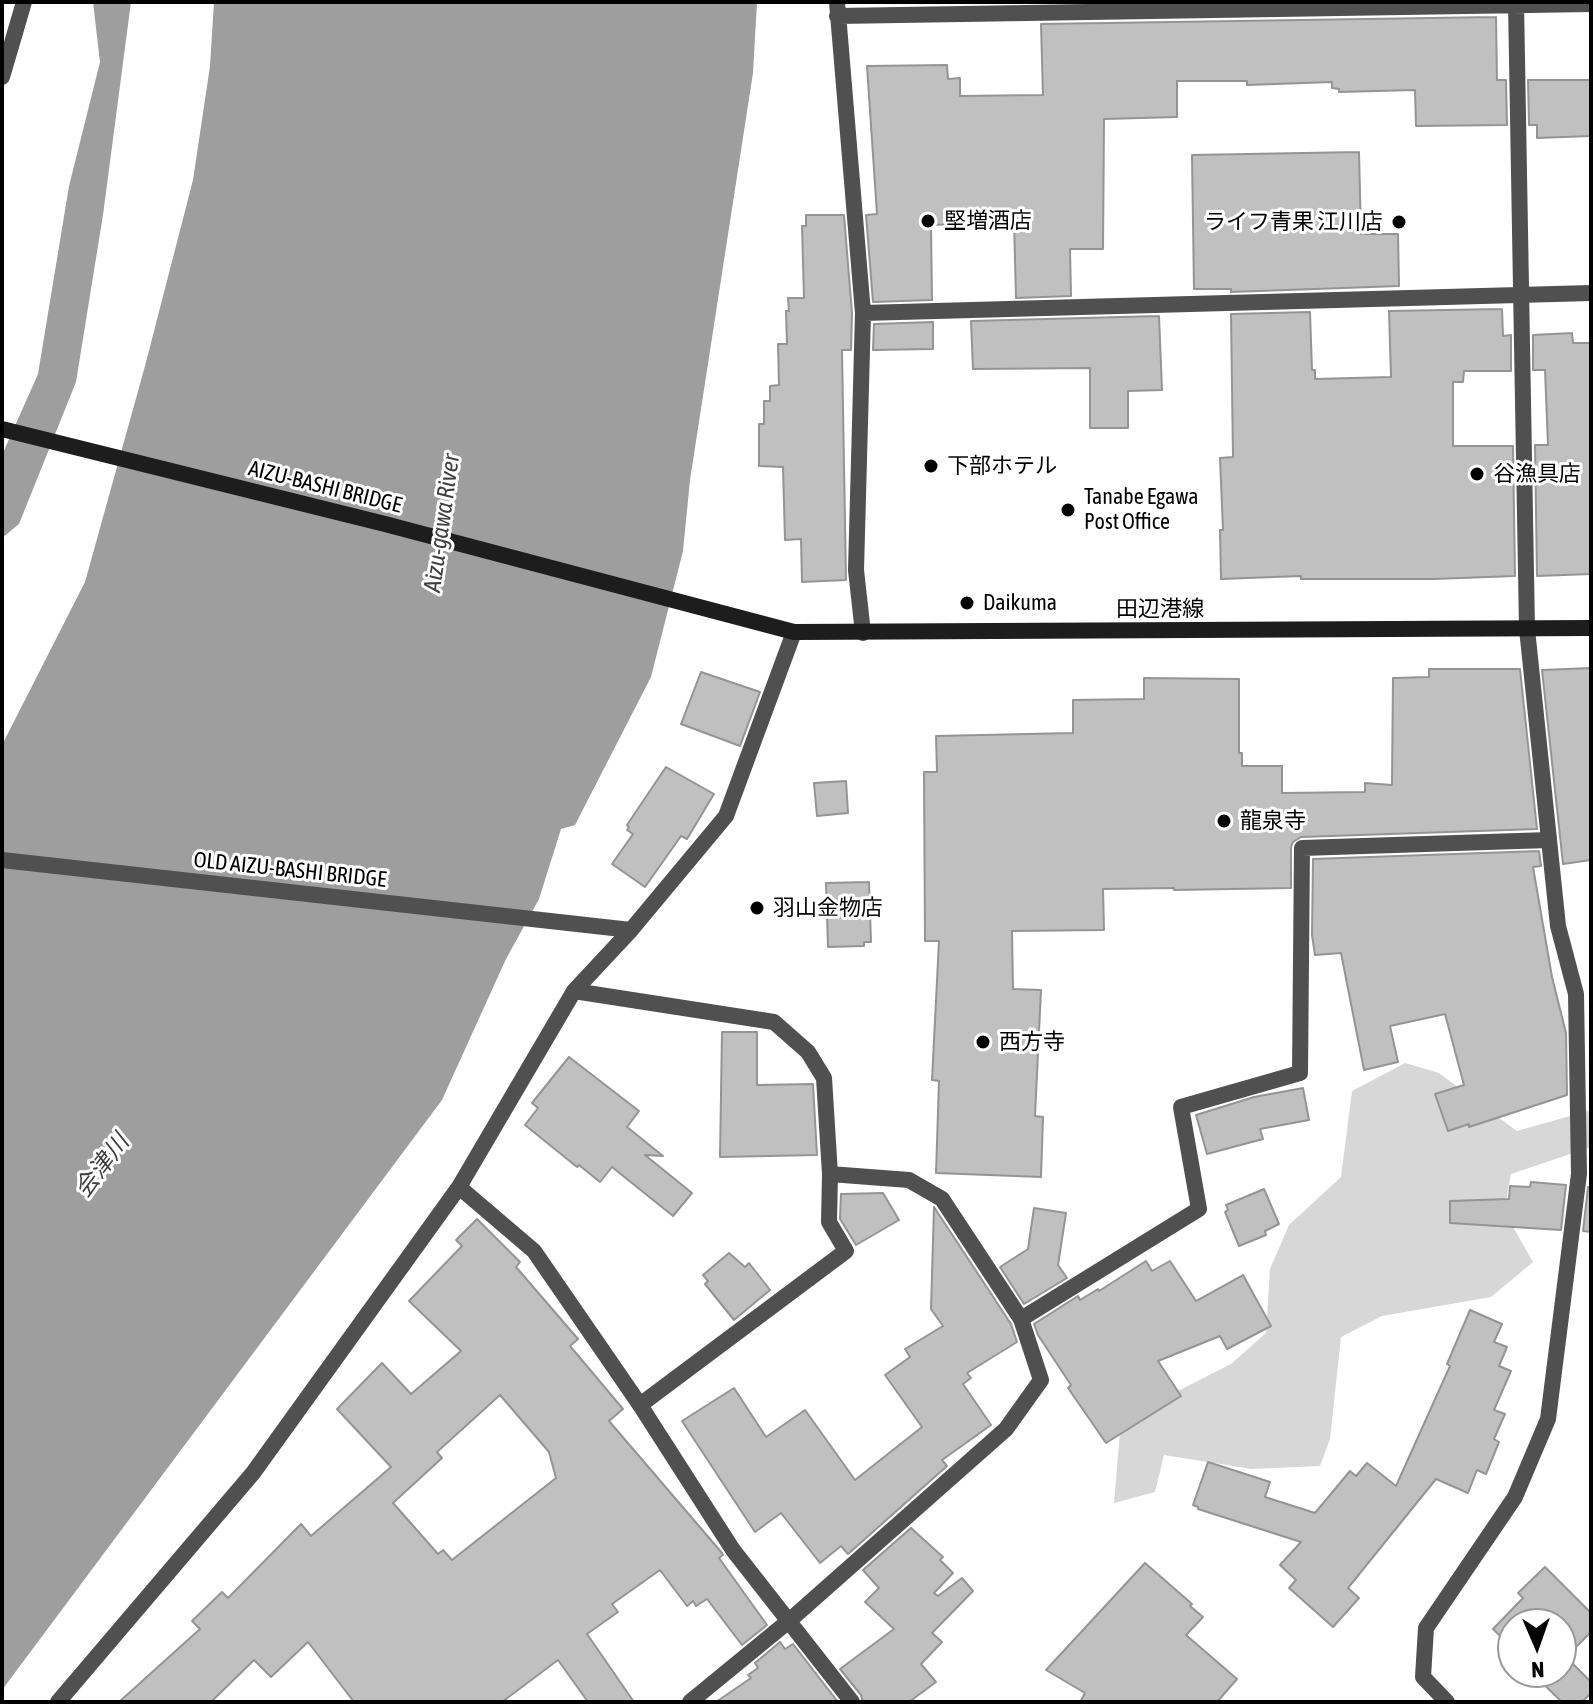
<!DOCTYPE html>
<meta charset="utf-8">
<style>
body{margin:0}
#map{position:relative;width:1593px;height:1704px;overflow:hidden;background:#fff;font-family:"Asap Condensed",sans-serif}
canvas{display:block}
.frame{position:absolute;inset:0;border:4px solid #000;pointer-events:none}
.north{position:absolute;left:1497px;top:1608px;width:80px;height:80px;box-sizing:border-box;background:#fff;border:2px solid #999;border-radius:50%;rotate:178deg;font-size:22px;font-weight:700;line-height:32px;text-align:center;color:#000}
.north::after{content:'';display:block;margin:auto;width:28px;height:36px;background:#000;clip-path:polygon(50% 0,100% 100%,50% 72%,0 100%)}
</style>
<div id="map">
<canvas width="1593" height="1704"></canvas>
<div class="frame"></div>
<div class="north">N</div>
</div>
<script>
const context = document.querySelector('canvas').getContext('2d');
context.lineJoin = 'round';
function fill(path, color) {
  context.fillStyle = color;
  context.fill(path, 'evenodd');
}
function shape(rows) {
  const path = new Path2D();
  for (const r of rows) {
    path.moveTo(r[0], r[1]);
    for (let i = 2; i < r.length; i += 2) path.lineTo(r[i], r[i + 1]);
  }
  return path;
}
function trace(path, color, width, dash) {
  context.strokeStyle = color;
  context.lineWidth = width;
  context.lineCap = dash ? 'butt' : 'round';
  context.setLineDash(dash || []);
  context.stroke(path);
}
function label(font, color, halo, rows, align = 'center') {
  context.font = font + ' "Asap Condensed","Noto Sans JP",sans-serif';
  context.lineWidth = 6;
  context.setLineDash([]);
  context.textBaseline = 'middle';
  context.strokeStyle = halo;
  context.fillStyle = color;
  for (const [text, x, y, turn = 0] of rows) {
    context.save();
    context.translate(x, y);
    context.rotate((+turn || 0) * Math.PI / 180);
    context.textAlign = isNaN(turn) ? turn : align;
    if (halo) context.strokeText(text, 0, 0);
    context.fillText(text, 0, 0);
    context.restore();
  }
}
const green = shape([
 [1405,1063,1439,1073,1517,1131,1591,1110,1591,1147,1511,1174,1504,1211,1533,1262,1491,1297,1382,1316,1341,1337,1330,1439,1320,1466,1252,1469,1164,1455,1155,1492,1114,1503,1121,1420,1231,1364,1266,1333,1270,1269,1289,1225,1341,1177,1352,1091]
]);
const water = shape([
 [93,2,131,2,103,215,76,382,19,524,2,538,2,455,38,374,69,186,100,62],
 [214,2,757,2,753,73,690,480,683,551,651,677,575,825,561,829,539,899,506,959,442,1100,2,1690,2,745,85,582,145,366,193,180,210,66]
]);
const building = shape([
 [1496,17,1497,80,1506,80,1507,125,1416,126,1415,90,1339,92,1339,89,1332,88,1332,82,1247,85,1247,81,1177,81,1177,117,1104,119,1103,249,1070,249,1071,296,1016,298,1014,222,931,225,932,300,873,302,866,215,877,214,867,66,947,65,948,79,960,78,960,96,1043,95,1041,24,1496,17],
 [1528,80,1591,80,1591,136,1537,138,1537,125,1529,125,1528,80],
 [1359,152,1361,234,1398,234,1399,286,1231,292,1231,289,1194,289,1192,155,1359,152],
 [806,215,844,215,852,313,851,350,842,350,846,580,802,582,801,539,785,540,783,467,759,466,759,424,764,424,764,401,770,401,770,386,779,385,778,344,787,344,786,311,789,311,788,298,804,298,802,226,806,226,806,215],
 [1502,309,1503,336,1511,335,1511,371,1464,371,1463,382,1453,382,1453,446,1513,446,1515,576,1434,579,1301,579,1301,576,1221,579,1220,530,1223,530,1220,458,1233,457,1231,314,1310,312,1312,370,1315,370,1315,379,1391,377,1389,311,1502,309],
 [1159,316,1162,390,1128,391,1128,428,1090,428,1090,368,973,369,971,321,1159,316],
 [933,322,933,349,873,350,874,324,933,322],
 [1572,333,1573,343,1591,343,1591,574,1537,576,1535,445,1548,445,1545,370,1533,370,1533,335,1572,333],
 [1591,668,1591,860,1563,864,1542,670,1591,668],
 [1429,669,1520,669,1537,829,1301,837,1293,842,1291,847,1291,888,1174,890,1174,888,1103,889,1104,930,1012,931,1013,989,1041,990,1035,1116,1043,1117,1041,1177,936,1173,939,1081,932,1080,939,941,925,941,924,772,937,772,936,736,1073,733,1073,700,1144,699,1144,678,1239,679,1239,753,1242,753,1242,766,1282,766,1282,793,1365,792,1365,783,1392,785,1393,678,1429,677,1429,669],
 [701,672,760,692,740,746,681,724,701,672],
 [666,767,714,794,687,839,681,836,645,887,612,864,633,834,627,830,629,827,627,825,666,767],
 [846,781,848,813,817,816,814,783,846,781],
 [1539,851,1541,866,1533,867,1552,977,1566,1033,1567,1095,1469,1127,1469,1124,1448,1131,1435,1094,1464,1085,1445,1014,1390,1026,1398,1062,1364,1070,1341,953,1315,955,1312,935,1313,859,1539,851],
 [869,882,871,942,864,942,864,946,828,947,826,883,869,882],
 [722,1032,757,1032,757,1085,813,1084,817,1155,720,1157,722,1032],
 [569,1057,639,1111,627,1127,663,1156,645,1155,692,1193,673,1216,612,1167,600,1182,579,1165,577,1167,525,1125,538,1108,532,1103,569,1057],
 [1303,1088,1309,1120,1260,1129,1263,1139,1207,1154,1196,1115,1254,1097,1303,1088],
 [1531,1182,1566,1185,1561,1230,1450,1223,1450,1201,1509,1199,1510,1186,1530,1187,1531,1182],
 [1588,1187,1591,1188,1591,1232,1583,1231,1588,1187],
 [1264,1189,1279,1224,1265,1231,1266,1235,1239,1246,1225,1212,1228,1210,1226,1205,1264,1189],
 [883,1193,899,1220,856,1245,840,1219,841,1194,883,1193],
 [934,1207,1011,1324,1017,1342,967,1373,971,1378,963,1384,991,1425,942,1460,947,1466,848,1554,841,1546,820,1563,781,1513,755,1532,682,1421,734,1388,766,1437,805,1410,855,1480,922,1427,885,1375,910,1357,905,1349,943,1326,931,1309,934,1207],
 [1034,1208,1066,1213,1058,1265,1067,1278,1024,1304,1000,1267,1028,1249,1034,1208],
 [477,1219,520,1262,516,1267,578,1339,570,1346,623,1409,609,1421,722,1553,723,1555,719,1558,767,1625,742,1645,707,1599,696,1606,693,1601,687,1606,660,1570,612,1604,618,1612,587,1634,634,1702,588,1702,558,1660,502,1702,354,1702,308,1642,271,1677,254,1660,211,1702,119,1702,200,1629,192,1621,222,1592,228,1598,301,1524,311,1536,391,1467,337,1409,382,1363,411,1394,461,1351,409,1301,462,1246,456,1240,477,1219],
 [500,1395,549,1452,556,1478,452,1560,443,1550,438,1554,393,1503,442,1458,437,1452,500,1395],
 [729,1253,745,1267,749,1263,770,1290,734,1320,705,1284,708,1281,703,1275,729,1253],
 [1146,1261,1152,1271,1170,1261,1196,1301,1243,1275,1271,1326,1227,1349,1220,1336,1158,1361,1181,1396,1106,1443,1068,1388,1071,1385,1038,1335,1034,1324,1078,1296,1080,1300,1098,1289,1099,1291,1146,1261],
 [1470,1310,1502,1324,1494,1342,1507,1347,1499,1366,1511,1371,1494,1410,1505,1414,1494,1439,1499,1442,1486,1474,1477,1470,1468,1493,1436,1479,1348,1588,1359,1598,1333,1627,1289,1588,1296,1580,1280,1565,1301,1542,1198,1509,1198,1507,1193,1505,1208,1462,1270,1482,1265,1497,1315,1513,1350,1471,1356,1476,1367,1463,1396,1486,1450,1366,1447,1364,1470,1310],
 [911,1528,943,1557,940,1560,953,1573,934,1593,938,1596,962,1578,973,1591,932,1633,942,1642,921,1664,936,1682,909,1702,863,1702,861,1695,840,1669,894,1629,865,1602,879,1588,863,1570,911,1528],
 [1145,1563,1192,1604,1190,1606,1203,1617,1186,1635,1237,1679,1217,1702,1080,1702,1085,1693,1046,1670,1145,1563],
 [1545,1567,1591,1613,1591,1632,1566,1657,1591,1682,1591,1693,1582,1702,1562,1702,1531,1672,1561,1672,1561,1624,1513,1624,1513,1649,1493,1629,1523,1598,1518,1593,1545,1567],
 [780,1642,785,1649,793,1644,838,1702,716,1702,751,1678,748,1675,758,1668,755,1663,780,1642]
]);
const lane = shape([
 [1021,1319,1199,1209,1181,1107,1300,1073,1302,848,1549,840],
 [640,1405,846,1251,829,1222,830,1174]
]);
const street = shape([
 [837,2,863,313,856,570,863,633],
 [837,16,1591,4],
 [2,77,24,2],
 [863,313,1591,293],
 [2,860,631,930],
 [574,991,774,1022,808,1052,824,1078,830,1174,909,1180,942,1199,1021,1319,1041,1380,1006,1429,790,1620,690,1702],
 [459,1187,534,1251,640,1405,733,1550,852,1702],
 [58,1702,253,1473,459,1187,574,991,631,930,726,816,794,632],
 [1447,1702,1423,1677,1426,1628,1515,1497,1548,1419,1579,1174,1576,994,1558,926,1527,629,1516,2]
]);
const secondary = shape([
 [2,429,385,524,794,632,1591,628]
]);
const markers = [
 [928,221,8,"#000"],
 [1399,222,8,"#000"],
 [931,466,8,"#000"],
 [1477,474,8,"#000"],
 [1068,510,8,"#000"],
 [967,603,8,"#000"],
 [1224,821,8,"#000"],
 [757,908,8,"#000"],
 [983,1042,8,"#000"]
];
const poiNames = [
 ["堅増酒店",944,221],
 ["ライフ青果 江川店",1383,222,"right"],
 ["下部ホテル",947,466],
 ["谷漁具店",1493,474],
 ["Tanabe Egawa",1084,497],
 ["Post Office",1084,522],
 ["Daikuma",983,603],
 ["龍泉寺",1240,821],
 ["羽山金物店",773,908],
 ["西方寺",999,1042]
];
const streetNames = [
 ["AIZU-BASHI BRIDGE",325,487,14],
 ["田辺港線",1160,609],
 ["OLD AIZU-BASHI BRIDGE",290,870,6]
];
const waterNames = [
 ["Aizu-gawa River",442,523,-82],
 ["会津川",102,1166,-53]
];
fill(green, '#d7d7d7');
fill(water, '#9e9e9e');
fill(building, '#c0c0c0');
trace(building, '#949494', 2);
trace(lane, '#505050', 16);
trace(street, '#505050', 16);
trace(secondary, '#1d1d1d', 16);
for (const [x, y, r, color] of markers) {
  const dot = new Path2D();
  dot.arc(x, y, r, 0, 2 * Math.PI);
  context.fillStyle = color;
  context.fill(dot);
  trace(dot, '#fff', 3);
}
label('22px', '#000', '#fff', poiNames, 'left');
label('22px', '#000', '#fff', streetNames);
label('italic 24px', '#3f3f3f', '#fff', waterNames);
</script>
